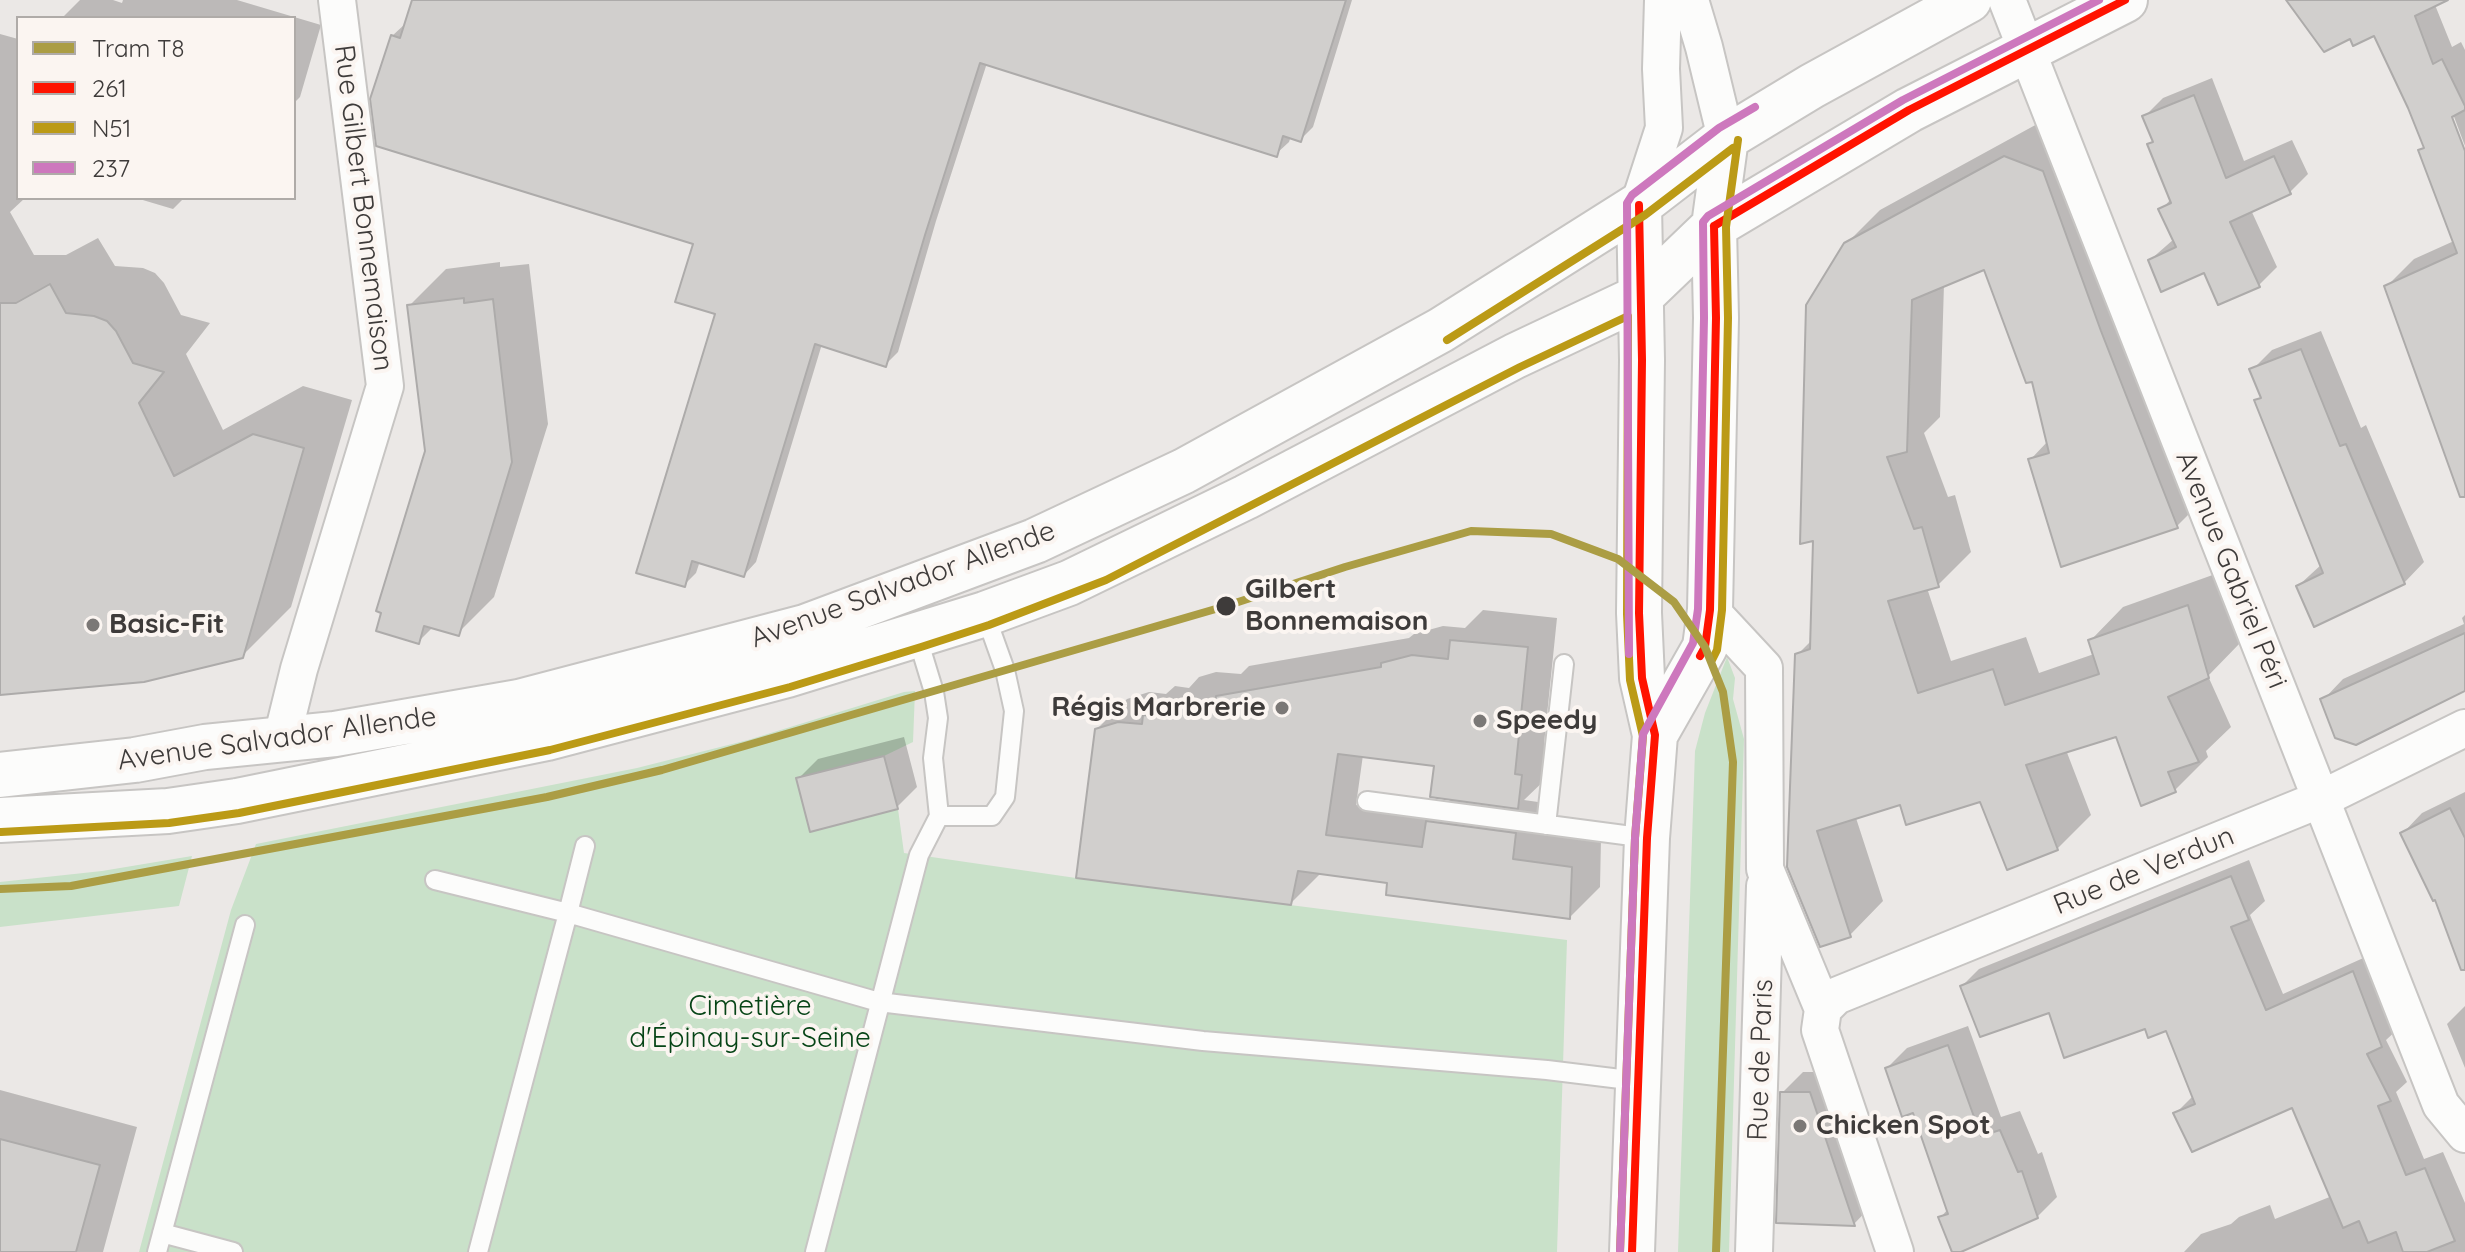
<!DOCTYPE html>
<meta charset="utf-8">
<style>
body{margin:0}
#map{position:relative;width:2465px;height:1252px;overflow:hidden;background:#ebe8e6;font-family:Quicksand,sans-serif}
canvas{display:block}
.legend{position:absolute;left:16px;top:16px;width:280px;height:184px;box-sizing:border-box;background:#fbf5f1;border:2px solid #afaba8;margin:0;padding:10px 14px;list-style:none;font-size:24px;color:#3e3b3a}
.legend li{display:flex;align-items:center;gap:16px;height:40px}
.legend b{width:40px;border:2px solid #afaba8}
</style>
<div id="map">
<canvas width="2465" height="1252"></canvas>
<ul class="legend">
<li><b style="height:10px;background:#ab9d44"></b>Tram T8</li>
<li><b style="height:10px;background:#ff1300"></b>261</li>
<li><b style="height:10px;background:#bb9a16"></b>N51</li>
<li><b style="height:10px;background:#cd78bd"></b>237</li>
</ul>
</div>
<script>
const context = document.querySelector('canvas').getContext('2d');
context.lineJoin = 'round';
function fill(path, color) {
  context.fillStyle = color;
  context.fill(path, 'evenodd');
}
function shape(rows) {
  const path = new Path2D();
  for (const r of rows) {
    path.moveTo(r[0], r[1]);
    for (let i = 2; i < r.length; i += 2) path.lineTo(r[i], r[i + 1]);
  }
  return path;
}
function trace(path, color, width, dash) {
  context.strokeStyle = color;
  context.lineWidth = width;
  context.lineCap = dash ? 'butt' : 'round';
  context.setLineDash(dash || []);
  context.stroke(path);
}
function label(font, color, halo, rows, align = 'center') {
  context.font = font + ' Quicksand,sans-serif';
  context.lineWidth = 8;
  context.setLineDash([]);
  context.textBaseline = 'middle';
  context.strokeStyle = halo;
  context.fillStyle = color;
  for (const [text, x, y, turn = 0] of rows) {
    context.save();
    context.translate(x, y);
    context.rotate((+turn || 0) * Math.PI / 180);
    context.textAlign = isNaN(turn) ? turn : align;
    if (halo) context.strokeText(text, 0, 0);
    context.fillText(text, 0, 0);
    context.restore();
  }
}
const green = shape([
 [1727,657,1735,678,1733,699,1744,739,1729,1252,1678,1252,1695,751,1705,713],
 [915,691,913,742,884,756,898,809,904,853,1076,878,1567,940,1557,1252,139,1252,231,910,256,844,637,768,748,740,904,692],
 [192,856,179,906,0,927,0,882,102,871]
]);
const shadow = shape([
 [80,0,113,0,122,3,123,0,237,0,321,25,300,97,294,103,294,18,62,18],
 [414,0,1352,0,1313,127,1301,139,1291,136,1289,142,1276,154,987,63,936,221,898,352,886,364,822,344,756,562,744,575,700,561,696,573,684,585,717,313,696,242,392,36,405,24],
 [2294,0,2433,0,2452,47,2461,42,2465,50,2465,146,2450,106,2446,108,2465,157,2465,185,2420,151,2425,146,2375,33,2352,36],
 [0,34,18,39,18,198,25,198,10,212,34,255,66,255,98,238,115,266,143,268,155,273,164,283,181,315,210,323,186,354,223,430,303,386,352,400,291,607,242,656,0,693],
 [2212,78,2244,161,2292,140,2308,174,2290,192,2251,210,2277,267,2259,285,2219,303,2205,270,2150,260,2174,239,2161,210,2171,199,2149,145,2154,140,2145,116,2163,98],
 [2039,123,2210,493,2177,526,2030,460,2048,441,2033,379,1986,267,1944,284,1940,417,1924,433,1948,497,1955,495,1971,552,1938,585,1927,588,1951,661,2026,637,2039,673,2094,654,2090,641,2123,607,2221,572,2241,642,2208,676,2231,727,2206,751,2208,757,2175,790,2118,734,2066,750,2091,815,2057,849,1981,799,1901,802,1856,818,1883,901,1850,935,1821,945,1797,655,1812,640,1846,244,1880,210],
 [136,198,184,198,173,209],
 [2465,236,2465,431,2386,287,2414,259],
 [500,262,500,267,529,264,548,424,494,597,458,633,434,626,419,641,427,451,409,306,446,269],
 [2321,331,2361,428,2366,425,2424,562,2404,583,2298,586,2322,564,2257,400,2262,396,2252,370,2272,350],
 [1483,610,1557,618,1544,744,1551,745,1548,777,1524,800,1545,803,1542,830,1601,838,1600,887,1570,917,1389,881,1321,873,1291,903,1097,729,1127,699,1149,692,1166,694,1175,686,1189,688,1199,677,1216,672,1241,674,1249,666,1409,638,1414,634,1443,626,1465,628],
 [1363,755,1437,764,1452,798,1434,816,1356,805],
 [2465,615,2465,689,2323,700,2343,679,2464,624,2462,618],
 [904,737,917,787,897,807,798,779,818,759],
 [2465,792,2465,942,2436,897,2402,834,2422,813],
 [2249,860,2265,901,2250,915,2283,994,2370,955,2399,1028,2386,1040,2407,1082,2396,1092,2424,1159,2443,1152,2465,1203,2465,1252,2184,1252,2201,1234,2231,1224,2239,1217,2270,1205,2275,1219,2332,1196,2293,1105,2176,1113,2194,1095,2167,1028,2050,1010,1962,986,1979,969],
 [2465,1006,2465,1068,2447,1024],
 [1968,1026,2001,1117,2020,1111,2038,1154,2042,1152,2057,1197,2037,1217,1951,1252,1940,1218,1948,1209,1914,1111,1887,1068,1907,1048],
 [1803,1072,1830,1072,1874,1203,1854,1224,1778,1221,1782,1093],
 [0,1090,137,1127,103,1252,0,1252]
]);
const building = shape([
 [412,0,1346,0,1301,142,1283,136,1277,157,980,63,925,235,886,367,815,344,744,577,692,561,685,587,636,573,715,314,675,302,693,244,376,146,370,99,391,35,400,38,412,0],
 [2286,0,2448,0,2415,16,2433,64,2442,59,2465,106,2465,110,2452,117,2465,151,2465,497,2460,497,2384,286,2457,253,2418,150,2424,148,2408,108,2374,36,2353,46,2350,39,2324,52,2286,0],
 [2194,95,2226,178,2274,156,2291,194,2230,222,2260,287,2218,305,2204,273,2161,292,2148,260,2176,247,2158,209,2171,203,2147,144,2153,142,2142,116,2194,95],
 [2004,156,2043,171,2101,331,2178,528,2061,567,2028,459,2049,453,2032,382,2026,383,1984,270,1912,300,1907,452,1887,457,1914,529,1922,527,1939,587,1888,601,1918,693,1993,669,2005,705,2099,674,2088,640,2188,605,2209,678,2168,697,2199,762,2168,772,2176,792,2141,806,2116,737,2026,765,2058,850,2007,870,1980,802,1906,825,1900,805,1817,831,1851,937,1820,947,1787,867,1795,654,1810,649,1813,541,1800,544,1806,305,1844,243,2004,156],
 [50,284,66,313,94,316,107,321,116,331,133,363,164,372,139,403,174,476,253,434,304,448,243,658,144,682,0,695,0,303,16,303,50,284],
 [464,298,464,303,493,299,512,462,459,636,424,626,419,644,376,631,381,613,376,611,425,451,407,305,464,298],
 [2301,349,2340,446,2346,444,2405,584,2314,627,2296,586,2323,573,2254,400,2261,398,2249,369,2301,349],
 [2465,633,2465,691,2356,745,2335,738,2320,699,2465,633],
 [1450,640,1528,647,1515,774,1522,775,1518,809,1430,797,1434,766,1338,754,1326,835,1422,847,1426,821,1516,833,1513,859,1572,867,1570,919,1386,895,1387,883,1298,871,1291,905,1076,878,1095,729,1118,722,1142,724,1143,715,1165,718,1167,707,1185,701,1215,704,1216,696,1381,667,1381,663,1412,655,1448,659,1450,640],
 [884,756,898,809,810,832,796,778,884,756],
 [2450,808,2465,838,2465,970,2461,970,2435,900,2433,901,2400,833,2450,808],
 [2231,876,2249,920,2231,927,2266,1010,2353,971,2382,1047,2367,1054,2391,1101,2378,1106,2406,1175,2425,1168,2455,1241,2427,1252,2403,1252,2396,1232,2368,1243,2359,1221,2343,1228,2292,1108,2192,1152,2173,1113,2195,1104,2166,1031,2148,1038,2145,1029,2064,1058,2049,1013,1980,1037,1960,986,2231,876],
 [1948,1045,1981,1136,2000,1130,2018,1172,2022,1171,2038,1218,1961,1252,1952,1252,1938,1217,1948,1214,1913,1113,1902,1117,1885,1068,1948,1045],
 [1780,1092,1810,1092,1855,1226,1776,1223,1780,1092],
 [0,1139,100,1165,76,1252,0,1252,0,1139]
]);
const service = shape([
 [917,636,934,692,938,718,933,758,939,816,992,816,1005,797,1014,711,1005,670,985,614],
 [1367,801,1647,838],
 [1546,825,1564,664],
 [435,880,568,913,585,846],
 [162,1233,233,1252],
 [157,1252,245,925],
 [478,1252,568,913,879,1002,1203,1041,1547,1070,1637,1081],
 [815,1252,919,855,939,816]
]);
const minor = shape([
 [1690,0,1704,47,1726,138],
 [2007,0,2441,1105,2465,1134],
 [1639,205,1664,128,1661,69,1663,0],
 [1710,610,1764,668,1765,869,1823,1009,1820,1030,1895,1252],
 [282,738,299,669,385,386,337,0],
 [1823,1009,1836,996,2321,799,2465,728],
 [1754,1252,1765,886]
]);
const primary = shape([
 [1655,735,1705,647,1710,610,1716,318,1714,226,1726,138],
 [0,775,135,760,205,747,335,734,519,702,805,627,1035,541,1184,471,1441,330,1639,205,1726,138,1812,86,1969,0],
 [0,820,168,811,237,801,547,738,787,675,985,614,1069,583,1246,497,1515,356,1640,297,1714,226,1909,110,2125,0],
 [1632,1252,1647,838,1655,735,1642,678,1639,613,1642,360,1639,205]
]);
const bus1 = shape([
 [1714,226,1909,110,2125,0],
 [1700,656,1705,647,1710,610,1716,318,1714,226],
 [1632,1252,1647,838,1655,735,1642,678,1639,613,1642,360,1639,205]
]);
const bus2 = shape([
 [1447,340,1645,215,1733,148],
 [1712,660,1717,650,1722,610,1728,318,1726,227,1738,140],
 [1,832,169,823,239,813,550,750,790,687,921,647,989,625,1106,580,1520,367,1628,316,1627,614,1630,680,1643,736,1635,838,1620,1252]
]);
const bus3 = shape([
 [1629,654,1627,203,1632,195,1719,128,1755,107],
 [1620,1252,1635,838,1643,734,1693,643,1698,609,1704,318,1703,222,1708,216,1903,100,2099,0]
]);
const tram1 = shape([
 [0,889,71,886,547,797,662,770,1226,606,1345,567,1471,531,1551,534,1618,559,1674,602,1705,647,1723,692,1733,762,1716,1252]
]);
const markers = [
 [1226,606,11,"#3e3b3a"],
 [93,625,8,"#7b7876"],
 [1282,708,8,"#7b7876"],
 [1480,721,8,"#7b7876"],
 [1800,1126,8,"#7b7876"]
];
const streetNames = [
 ["Rue Gilbert Bonnemaison",363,208,83],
 ["Avenue Gabriel Péri",2231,570,68],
 ["Avenue Salvador Allende",903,585,-20],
 ["Avenue Salvador Allende",277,739,-8],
 ["Rue de Verdun",2144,871,-22],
 ["Rue de Paris",1761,1060,-88]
];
const stopNames = [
 ["Gilbert",1245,590],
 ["Bonnemaison",1245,622]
];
const poiNames = [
 ["Basic-Fit",109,625],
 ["Régis Marbrerie",1266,708,"right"],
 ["Speedy",1496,721],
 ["Chicken Spot",1816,1126]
];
const parkNames = [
 ["Cimetière",750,1007],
 ["d'Épinay-sur-Seine",750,1039]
];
fill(green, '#c9e1c9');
fill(shadow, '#0003');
fill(building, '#d1cfcd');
trace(building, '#adabaa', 2);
trace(service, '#c7c5c3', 22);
trace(minor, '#c7c5c3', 40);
trace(primary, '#c7c5c3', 48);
trace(service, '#fcfcfb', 18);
trace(minor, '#fcfcfb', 36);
trace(primary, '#fcfcfb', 44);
trace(bus1, '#ff1300', 8);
trace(bus2, '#bb9a16', 8);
trace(bus3, '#cd78bd', 8);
trace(tram1, '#ab9d44', 8);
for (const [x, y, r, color] of markers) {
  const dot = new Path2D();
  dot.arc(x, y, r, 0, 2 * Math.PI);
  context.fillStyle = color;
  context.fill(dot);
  trace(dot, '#fbf5f1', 3);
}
label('28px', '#3e3b3a', '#fbf5f1', streetNames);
label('bold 28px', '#3e3b3a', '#fbf5f1', stopNames, 'left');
label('bold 28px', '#3e3b3a', '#fbf5f1', poiNames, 'left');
label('28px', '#064416', '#fbf5f1', parkNames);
</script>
